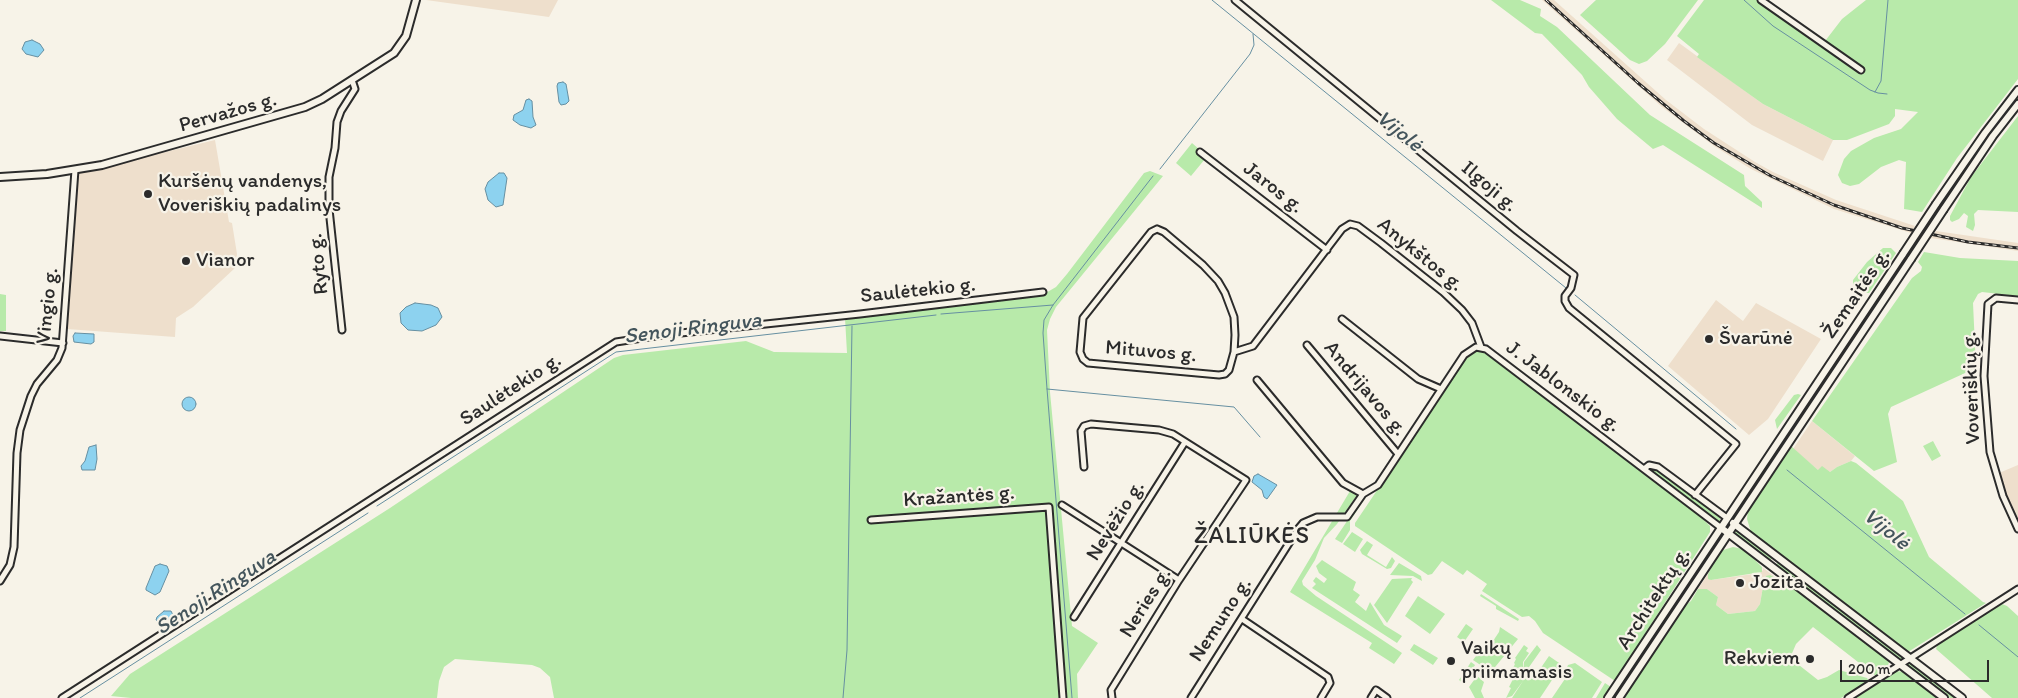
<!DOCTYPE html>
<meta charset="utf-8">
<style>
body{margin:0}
#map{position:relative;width:2018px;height:698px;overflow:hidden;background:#f7f3e8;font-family:Itim,sans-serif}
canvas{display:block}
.scale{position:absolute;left:1840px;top:660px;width:149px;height:22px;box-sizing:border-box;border:2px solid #2b2b2b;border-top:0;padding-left:6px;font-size:15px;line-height:18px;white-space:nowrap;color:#2b2b2b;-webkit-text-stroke:4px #f7f3e8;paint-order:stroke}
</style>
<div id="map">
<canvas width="2018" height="698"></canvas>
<div class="scale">200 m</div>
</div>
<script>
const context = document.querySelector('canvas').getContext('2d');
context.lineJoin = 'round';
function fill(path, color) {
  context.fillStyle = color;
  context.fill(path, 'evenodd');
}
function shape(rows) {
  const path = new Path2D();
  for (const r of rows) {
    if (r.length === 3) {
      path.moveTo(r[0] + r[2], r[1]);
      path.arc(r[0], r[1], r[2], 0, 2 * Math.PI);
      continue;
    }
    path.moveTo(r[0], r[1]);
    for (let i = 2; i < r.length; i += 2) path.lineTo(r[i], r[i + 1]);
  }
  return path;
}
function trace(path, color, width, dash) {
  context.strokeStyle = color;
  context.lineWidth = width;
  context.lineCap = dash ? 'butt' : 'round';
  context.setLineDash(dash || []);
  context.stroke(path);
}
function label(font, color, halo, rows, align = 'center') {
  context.font = font + ' Itim,sans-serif';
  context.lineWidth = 4.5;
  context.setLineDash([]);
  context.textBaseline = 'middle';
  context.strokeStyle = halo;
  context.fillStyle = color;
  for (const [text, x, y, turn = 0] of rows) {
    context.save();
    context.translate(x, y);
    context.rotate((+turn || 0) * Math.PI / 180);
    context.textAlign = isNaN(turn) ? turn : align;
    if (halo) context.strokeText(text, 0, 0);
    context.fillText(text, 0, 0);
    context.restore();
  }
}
const built = shape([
 [426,0,558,0,549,17],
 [1542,0,1554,0,1666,100,1704,129,1755,162,1773,172,1836,200,1915,226,1911,233,1834,209,1751,169,1714,146,1662,107],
 [1679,43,1763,104,1833,140,1823,161,1752,125,1667,60],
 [215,140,229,222,232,223,237,254,235,268,193,307,176,318,175,337,67,329,78,173],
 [1936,231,2018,243,2018,251,1931,238],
 [1716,300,1743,321,1756,303,1821,339,1768,419,1749,435,1668,366],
 [1812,421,1855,456,1851,461,1837,467,1830,472,1818,470,1793,449],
 [2018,465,2018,522,2006,496,1999,473],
 [1762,567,1775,577,1770,575,1764,581,1760,604,1755,611,1728,614,1716,605,1718,597,1707,589,1698,589,1708,574,1711,580,1760,573,1763,570]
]);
const green = shape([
 [1491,0,1520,0,1541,9,1540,16,1557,27,1650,115,1744,175,1745,186,1762,202,1762,208,1663,145,1653,149,1617,119,1589,87,1582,75,1542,34,1535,33],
 [1596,0,1698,0,1665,44,1647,61,1639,64,1630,60,1580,15],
 [1704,0,1759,0,1822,45,1842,19,1866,0,2018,0,2018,79,1957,158,1922,212,1904,209,1906,162,1899,160,1881,167,1859,184,1850,186,1842,183,1838,175,1844,159,1851,151,1874,138,1901,129,1918,112,1895,109,1895,116,1889,124,1847,140,1833,140,1763,104,1697,57,1699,54,1677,36],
 [2018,95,2018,100,1990,135,1961,177,1960,175,1978,147],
 [2018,116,2018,212,1978,210,1974,214,1975,225,1973,231,1966,227,1968,216,1964,213,1959,219,1952,222,1950,220,1950,216,1971,177],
 [1192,143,1200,150,1198,153,1205,159,1191,176,1176,163],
 [1150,171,1163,176,1056,307,1050,319,1047,330,1050,392,1072,626,1098,643,1077,674,1078,698,554,698,550,677,540,668,532,665,455,659,444,667,439,681,437,698,131,698,111,696,130,674,390,508,614,358,623,355,746,341,774,352,847,353,845,318,1044,294,1056,287,1067,274,1144,173],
 [1883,248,1891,248,1896,253,1869,293,1863,293,1853,285,1853,280,1867,262],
 [1924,252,1960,258,2018,261,2018,296,1982,292,1978,294,1973,303,1976,368,1891,407,1888,414,1897,462,1874,471,1812,421,1912,278,1921,271,1922,267,1918,262],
 [1885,287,1887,289,1738,511,1738,509],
 [0,294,6,295,6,331,0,331],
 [1475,351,1483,351,1701,517,1710,526,1710,532,1615,681,1543,633,1535,621,1529,616,1522,617,1482,591,1487,584,1467,570,1463,575,1442,561,1432,574,1428,575,1355,526,1355,523,1469,354],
 [1798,394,1801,395,1777,429,1775,420,1794,395],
 [1933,441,1941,456,1932,461,1923,446],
 [1791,446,1818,470,1822,466,1830,472,1837,467,1851,461,1856,463,1903,501,1929,557,1983,602,1986,603,1908,652,1751,532,1747,519,1748,510],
 [1652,469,1656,469,1720,518,1720,521,1717,521,1653,472],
 [1350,491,1357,495,1337,524,1324,538,1315,560,1302,581,1303,585,1316,596,1402,653,1394,664,1369,648,1372,643,1290,592],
 [1366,493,1368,494,1350,521,1350,530,1342,543,1335,539],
 [1352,532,1363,539,1355,552,1343,544],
 [1735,532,1738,532,1771,556,1772,559,1768,560,1736,535],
 [1367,541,1373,545,1367,555,1386,567,1392,557,1395,561,1391,568,1387,569,1362,554,1360,550],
 [1733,547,1743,549,1748,553,1762,567,1762,572,1711,580,1708,579,1708,574,1718,555,1723,550],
 [1322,560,1356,582,1353,590,1360,595,1355,602,1366,611,1370,602,1384,625,1402,636,1397,643,1312,588,1316,584,1313,581,1316,577,1324,583,1327,579,1319,573,1316,566],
 [1399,563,1421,576,1422,581,1413,576,1390,575],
 [1777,563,1780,563,1903,656,1903,660,1899,659,1777,567],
 [1770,575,1791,586,1887,659,1889,662,1887,669,1876,676,1813,627,1796,644,1790,658,1818,680,1827,677,1839,670,1867,678,1869,681,1841,698,1625,698,1639,673,1683,607,1691,601,1698,589,1707,589,1718,597,1716,605,1728,614,1755,611,1760,604,1764,581,1766,576],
 [1412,578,1411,580,1413,582,1387,623,1374,605,1392,579],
 [1693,579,1645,653,1643,653,1643,652],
 [1481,594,1519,619,1518,621,1496,609,1496,606,1480,596],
 [1418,596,1445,614,1430,634,1405,616],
 [2002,604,2007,606,2018,616,2018,698,1992,698,1936,649,1938,643],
 [1466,624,1473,629,1464,642,1457,637],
 [1500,627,1518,639,1491,672,1473,660,1476,656,1465,648,1469,642,1485,653,1499,632],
 [1414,644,1438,658,1433,665,1410,650],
 [1524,645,1528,648,1526,651,1529,653,1523,662,1523,676,1524,662,1537,645,1541,650,1527,670,1536,675,1549,656,1562,665,1540,698,1512,698,1523,681,1512,696,1506,698,1511,688,1509,687,1513,679,1511,677,1514,674,1513,668,1515,664,1514,663,1516,659,1515,658],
 [1471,662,1475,665,1464,684,1459,680],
 [1909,662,1911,663,1957,698,1950,698,1908,666,1907,665],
 [1575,663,1602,682,1592,698,1552,698,1571,670,1567,667,1568,665],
 [1897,671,1903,672,1939,698,1852,698],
 [1477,676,1484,682,1481,691,1484,698,1475,698,1469,687],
 [1605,683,1611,687,1604,698,1596,698]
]);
const water = shape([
 [32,40,40,44,44,50,38,57,26,54,22,49,25,42,32,40],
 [563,82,566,84,569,101,566,104,561,105,559,102,557,86,558,83,563,82],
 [529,99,532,101,533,117,536,125,531,128,520,125,513,120,514,115,523,110,526,100,529,99],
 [499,173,504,173,507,178,503,205,496,207,488,200,485,189,488,182,499,173],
 [415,303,431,305,438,308,442,317,436,325,422,331,408,330,401,323,400,313,406,307,415,303],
 [75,333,94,334,94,342,91,344,74,342,73,336,75,333],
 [189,404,7],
 [96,445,97,459,95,470,82,470,81,466,85,461,89,447,96,445],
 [1258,474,1277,485,1267,499,1264,497,1262,490,1252,482,1254,476,1258,474],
 [160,564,167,566,169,571,160,592,155,595,146,590,146,588,155,566,160,564],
 [164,611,171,611,173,615,169,620,161,623,156,620,157,617,164,611]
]);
const stream = shape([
 [1212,0,1566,288],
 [1744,0,1773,26,1870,90,1878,93,1887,94],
 [1875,92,1881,81,1888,0],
 [1160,169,1250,54,1254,45,1253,34],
 [1575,295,1736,429],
 [941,314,1053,305],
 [1047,389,1234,407,1260,437],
 [1787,470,1965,614],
 [377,506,616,352,936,315],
 [1979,625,2018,657],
 [80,698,368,513],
 [843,698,847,650,852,326],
 [1072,698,1047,389,1043,333,1044,320,1053,305,1153,176]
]);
const minor = shape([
 [1235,0,1517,231,1574,275,1571,288,1565,296,1565,301,1569,308,1736,444,1695,495],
 [1761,0,1861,70],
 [1200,152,1327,250],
 [1157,229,1164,232,1203,265,1218,281,1225,293,1234,317,1235,335,1234,352,1229,370,1225,374,1219,375,1088,363,1083,359,1080,352,1083,318,1151,232,1157,229],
 [2018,300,1996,298,1988,304,1984,376,1990,452,2003,496,2018,529],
 [1342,319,1418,379,1441,389],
 [342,330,329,209,329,177,335,148,337,122,341,111,355,89,352,80],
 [0,336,63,343],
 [1307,345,1398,454],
 [1234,352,1253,346,1342,229,1350,224,1358,226,1381,243,1443,292,1462,310,1472,323,1481,347],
 [1257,380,1343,483,1363,494],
 [1084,467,1081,431,1084,426,1091,424,1159,430,1173,434,1246,480,1179,580,1111,690,1112,698],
 [1644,469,1649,465,1658,467,1727,518],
 [1062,505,1179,580],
 [871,520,1049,507,1063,698],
 [0,581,10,565,14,547,17,453,20,430,31,396,37,384,57,360,62,348,75,170],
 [1074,617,1185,442],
 [1242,619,1328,677,1330,683,1321,698],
 [62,698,616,342,662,335,860,314,1043,292],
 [1191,698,1298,529,1303,523,1317,517,1347,517,1363,494,1378,485,1464,355,1476,347,1486,349,1720,527],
 [1371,698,1376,690,1387,698],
 [1848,698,2018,589]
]);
const major = shape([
 [0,177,47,174,102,165,305,107,322,99,394,53,406,36,416,0],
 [1936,204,1985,133,2018,90],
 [1944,209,1993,136,2018,104],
 [1733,523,1962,698],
 [1720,527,1944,698],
 [1608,698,1903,254],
 [1619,698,1911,259]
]);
const rail = shape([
 [1546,0,1638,83,1684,121,1714,143,1771,176,1834,205,1902,228,1968,242,2018,248]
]);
const majorBridge = shape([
 [1903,254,1936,204],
 [1911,259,1944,209]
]);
const markers = [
 [148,194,5,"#2b2b2b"],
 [186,261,5,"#2b2b2b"],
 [1709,339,5,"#2b2b2b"],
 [1740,583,5,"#2b2b2b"],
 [1810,659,5,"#2b2b2b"],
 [1451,661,5,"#2b2b2b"]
];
const streetNames = [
 ["Pervažos g.",228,113,-16],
 ["Ilgoji g.",1489,187,40],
 ["Jaros g.",1273,188,38],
 ["Anykštos g.",1420,255,39],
 ["Ryto g.",319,264,-96],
 ["Saulėtekio g.",918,291,-6],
 ["Žemaitės g.",1857,294,-56],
 ["Vingio g.",48,306,-84],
 ["Mituvos g.",1151,352,5],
 ["J. Jablonskio g.",1563,387,37],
 ["Voveriškių g.",1972,388,-92],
 ["Andrijavos g.",1365,389,50],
 ["Saulėtekio g.",511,390,-33],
 ["Kražantės g.",959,497,-4],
 ["Nevėžio g.",1116,521,-58],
 ["Architektų g.",1654,599,-57],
 ["Neries g.",1146,603,-58],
 ["Nemuno g.",1221,620,-57]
];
const poiNames = [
 ["Kuršėnų vandenys,",158,182],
 ["Voveriškių padalinys",158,206],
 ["Vianor",196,261],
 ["Švarūnė",1719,339],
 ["Jozita",1750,583],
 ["Vaikų",1461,649],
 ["priimamasis",1461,673],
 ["Rekviem",1800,659,"right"]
];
const waterNames = [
 ["Vijolė",1399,132,39],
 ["Senoji Ringuva",693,329,-7],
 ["Vijolė",1886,530,39],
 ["Senoji Ringuva",216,593,-33]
];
const quarterNames = [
 ["ŽALIŪKĖS",1252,537]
];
fill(built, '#eedfcc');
fill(green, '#b8eaaa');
fill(water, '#8dd2ef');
trace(water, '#668fa1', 1);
trace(stream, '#668fa1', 1);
trace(minor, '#2b2b2b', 9);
trace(major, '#2b2b2b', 10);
trace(minor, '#f7f3e8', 5);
trace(major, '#f7f3e8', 6);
trace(rail, '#2b2b2b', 3);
trace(rail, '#f7f3e8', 1, [4]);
trace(majorBridge, '#2b2b2b', 10, []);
trace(majorBridge, '#f7f3e8', 6);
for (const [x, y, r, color] of markers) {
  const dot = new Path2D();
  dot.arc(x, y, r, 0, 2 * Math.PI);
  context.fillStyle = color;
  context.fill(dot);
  trace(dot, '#f7f3e8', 2);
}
label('21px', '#2b2b2b', '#f7f3e8', streetNames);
label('21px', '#2b2b2b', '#f7f3e8', poiNames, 'left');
label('italic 22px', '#44555c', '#f7f3e8', waterNames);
context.letterSpacing = '1px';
label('24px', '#2b2b2b', '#f7f3e8', quarterNames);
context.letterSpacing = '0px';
</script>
